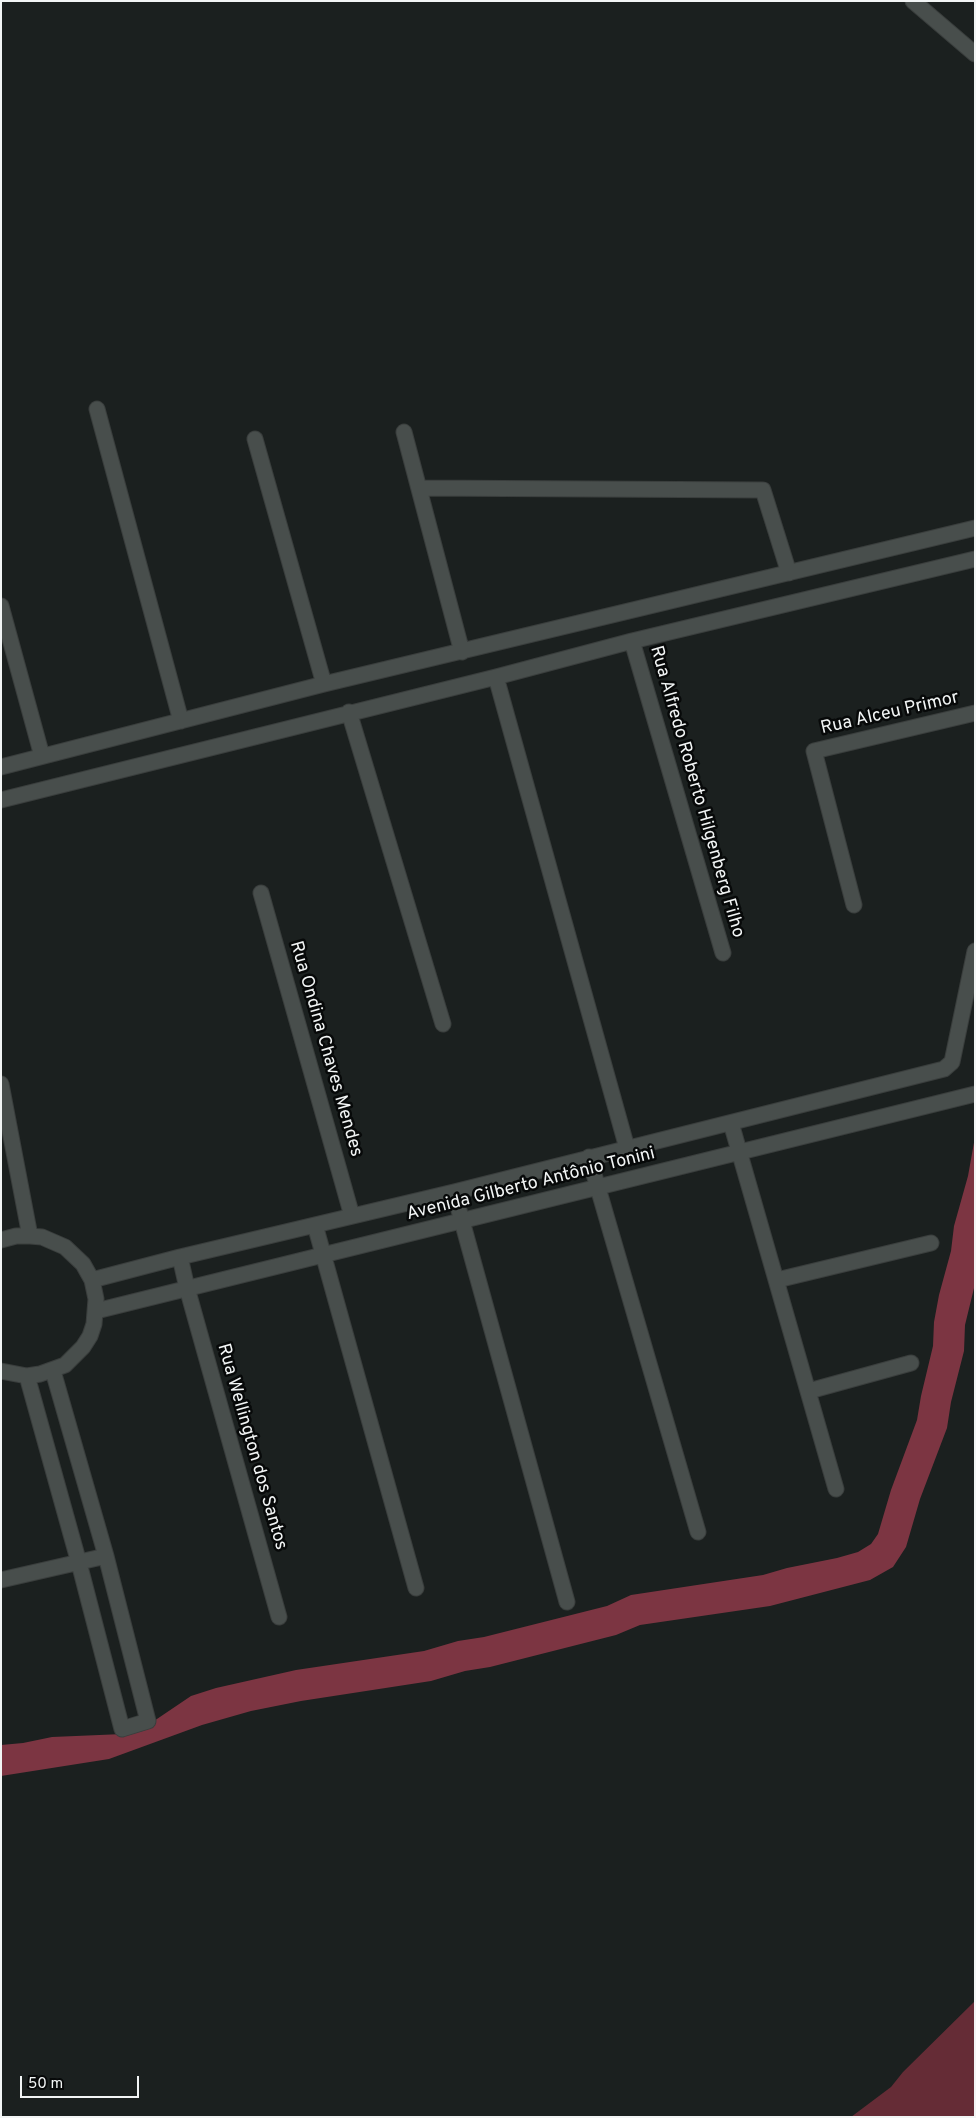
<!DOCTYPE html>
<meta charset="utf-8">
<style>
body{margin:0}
#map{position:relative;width:976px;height:2118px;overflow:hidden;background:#1b201f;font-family:Overpass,sans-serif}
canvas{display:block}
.frame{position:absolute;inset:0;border:2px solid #f2f5f5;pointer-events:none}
.scale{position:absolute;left:20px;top:2076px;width:119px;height:22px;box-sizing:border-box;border:2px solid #f2f5f5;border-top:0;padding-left:6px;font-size:15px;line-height:18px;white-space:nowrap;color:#f2f5f5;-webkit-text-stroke:4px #070909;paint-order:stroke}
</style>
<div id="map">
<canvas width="976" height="2118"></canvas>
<div class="frame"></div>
<div class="scale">50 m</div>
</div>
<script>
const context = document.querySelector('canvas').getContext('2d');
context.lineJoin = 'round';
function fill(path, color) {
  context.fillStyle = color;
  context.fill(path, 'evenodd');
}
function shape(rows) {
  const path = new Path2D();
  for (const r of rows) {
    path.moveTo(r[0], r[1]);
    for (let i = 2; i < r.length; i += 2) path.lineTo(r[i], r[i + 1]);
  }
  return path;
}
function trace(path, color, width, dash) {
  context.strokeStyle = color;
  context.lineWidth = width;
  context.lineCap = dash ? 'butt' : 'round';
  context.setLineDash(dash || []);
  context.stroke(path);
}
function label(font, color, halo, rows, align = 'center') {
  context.font = font + ' Overpass,sans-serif';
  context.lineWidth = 5;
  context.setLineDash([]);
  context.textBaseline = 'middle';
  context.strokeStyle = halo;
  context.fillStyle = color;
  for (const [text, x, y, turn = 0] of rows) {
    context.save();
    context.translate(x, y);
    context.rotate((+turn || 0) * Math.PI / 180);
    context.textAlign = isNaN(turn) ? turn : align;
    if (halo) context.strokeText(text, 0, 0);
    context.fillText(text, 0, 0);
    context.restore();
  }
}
const green = shape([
 [975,2001,975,2117,851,2117,891,2087,903,2072]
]);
const forest = shape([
 [975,1137,975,1284,965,1325,964,1351,951,1402,947,1428,920,1499,906,1547,893,1567,870,1580,770,1606,640,1625,616,1635,490,1667,465,1671,431,1681,301,1701,251,1711,202,1725,109,1759,1,1776,1,1745,23,1743,52,1737,123,1734,151,1723,191,1696,216,1688,296,1670,424,1651,458,1641,484,1637,607,1606,631,1595,763,1575,787,1568,837,1558,858,1552,871,1544,878,1534,891,1490,917,1420,921,1396,933,1346,934,1322,939,1295,951,1251,954,1226,968,1176]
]);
const minor = shape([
 [913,1,975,54],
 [97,409,181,721],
 [404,432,462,652],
 [255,439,324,684],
 [420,488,763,490,789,573],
 [1,606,42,756],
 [632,641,723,953],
 [496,677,627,1148],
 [349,712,443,1024],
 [1,767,324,684,975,528],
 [1,800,496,677,632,641,975,559],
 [261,893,352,1216],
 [854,905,814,751,975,713],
 [1,1084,30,1236],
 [731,1123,836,1489],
 [589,1157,698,1532],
 [454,1192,567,1602],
 [315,1225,416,1588],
 [1,1240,16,1236,30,1236,42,1237,65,1247,83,1264,92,1280,96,1299,94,1324,90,1336,83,1347,65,1365,40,1374,27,1376,1,1371],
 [180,1257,187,1288,279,1617],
 [92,1280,180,1257,454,1192,944,1069,952,1062,975,951],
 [777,1280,931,1243],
 [96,1311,975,1094],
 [27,1376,79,1563,122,1729,148,1721,106,1556,53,1371],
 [809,1391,911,1363],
 [1,1580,106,1556]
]);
const streetNames = [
 ["Rua Alceu Primor",890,714,-13],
 ["Rua Alfredo Roberto Hilgenberg Filho",696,792,74],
 ["Rua Ondina Chaves Mendes",325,1049,74],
 ["Avenida Gilberto Antônio Tonini",531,1185,-14],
 ["Rua Wellington dos Santos",251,1447,74]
];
fill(green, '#652c36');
fill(forest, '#7c3542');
trace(minor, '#3a3e3d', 17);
trace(minor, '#484e4c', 15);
label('18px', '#f2f5f5', '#070909', streetNames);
</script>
